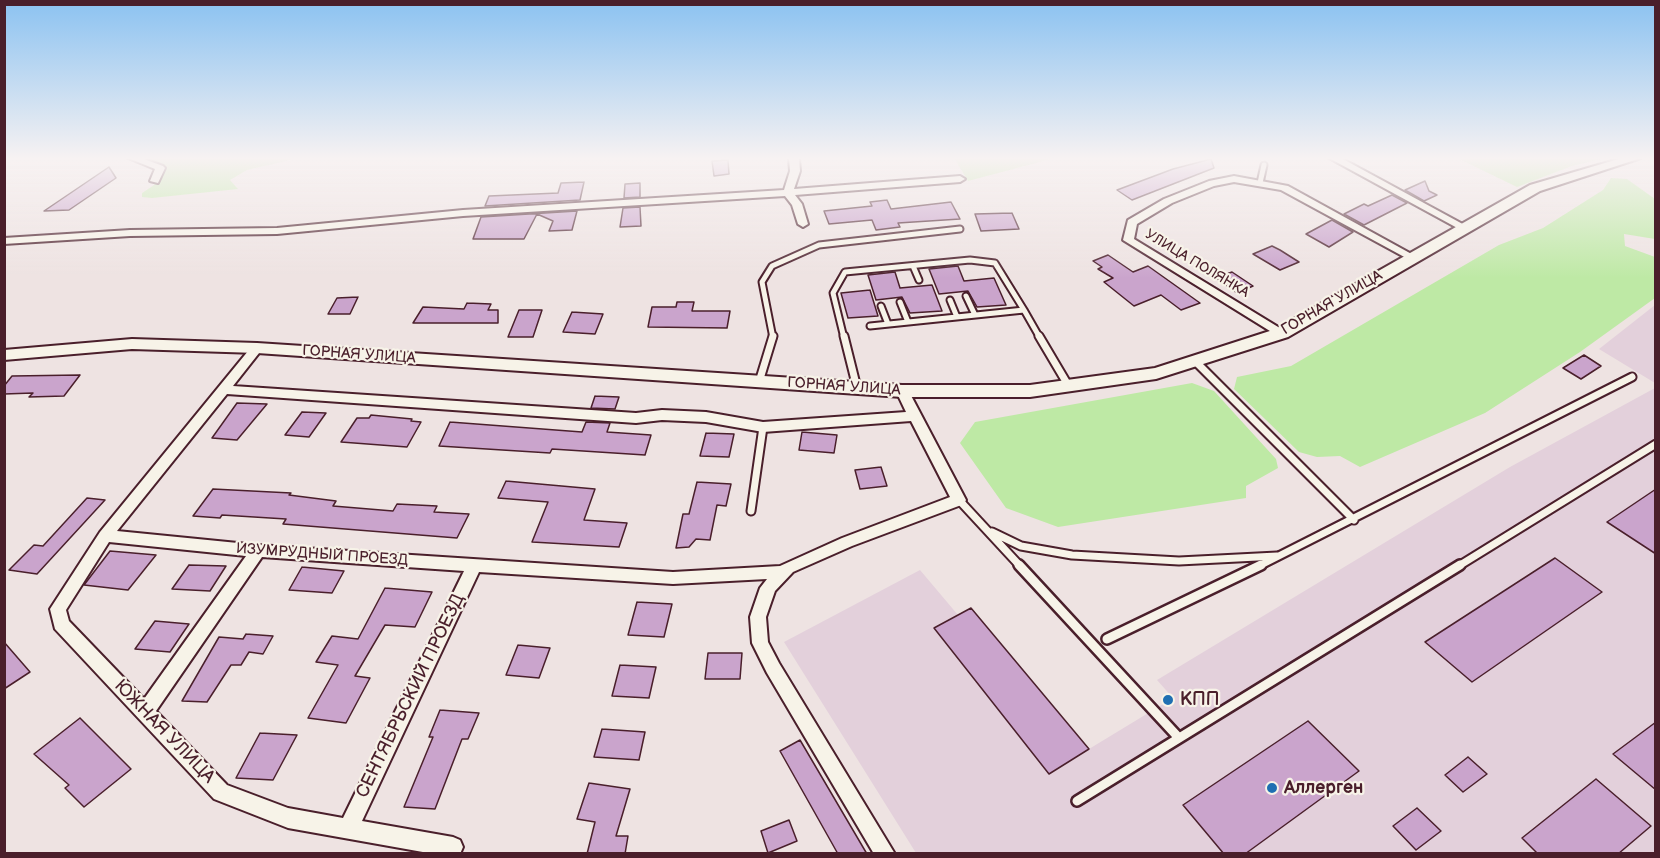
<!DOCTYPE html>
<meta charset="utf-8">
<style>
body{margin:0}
#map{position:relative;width:1660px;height:858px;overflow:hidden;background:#eee3e2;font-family:"Balsamiq Sans",sans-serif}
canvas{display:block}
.frame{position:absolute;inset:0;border:6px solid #4a1f2b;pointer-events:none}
</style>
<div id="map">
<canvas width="1660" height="858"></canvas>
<div class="frame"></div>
</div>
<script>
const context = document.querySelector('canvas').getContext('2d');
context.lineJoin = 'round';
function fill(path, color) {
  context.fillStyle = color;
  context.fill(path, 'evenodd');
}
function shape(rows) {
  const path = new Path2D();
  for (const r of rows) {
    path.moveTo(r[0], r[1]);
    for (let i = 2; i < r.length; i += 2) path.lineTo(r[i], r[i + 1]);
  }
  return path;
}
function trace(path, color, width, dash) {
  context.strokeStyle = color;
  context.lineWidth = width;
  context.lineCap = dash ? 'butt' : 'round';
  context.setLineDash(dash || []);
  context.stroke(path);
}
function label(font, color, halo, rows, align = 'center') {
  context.font = font + ' "Balsamiq Sans",sans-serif';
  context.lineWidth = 4.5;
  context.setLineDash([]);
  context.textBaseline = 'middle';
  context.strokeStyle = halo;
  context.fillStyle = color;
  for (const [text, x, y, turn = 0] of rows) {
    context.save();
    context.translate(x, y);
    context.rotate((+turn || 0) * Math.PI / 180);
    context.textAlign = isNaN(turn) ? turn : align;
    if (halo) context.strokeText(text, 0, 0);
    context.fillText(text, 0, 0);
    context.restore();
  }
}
const built = shape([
 [1655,305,1655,383,1599,349],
 [1655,388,1655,853,916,853,784,642,920,570,958,615,971,608,1089,749,1173,698,1157,680,1510,467]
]);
const green = shape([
 [146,158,299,158,247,170,230,180,238,189,152,198,142,197,142,193,160,181,166,166],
 [954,158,1055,158,968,181],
 [1457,158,1605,158,1572,166,1517,187],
 [1611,178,1627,179,1655,199,1655,239,1624,234,1625,246,1655,257,1655,298,1580,352,1485,413,1360,467,1340,456,1317,457,1299,452,1234,389,1237,377,1291,366,1499,245,1543,228,1603,190],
 [1192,383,1214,391,1276,459,1278,468,1246,486,1246,498,1058,527,1006,508,960,443,975,422]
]);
const building = shape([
 [1211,159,1214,168,1132,200,1117,190,1173,169,1211,159],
 [728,160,729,174,714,176,712,161,728,160],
 [109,167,116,178,69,210,44,211,109,167],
 [1425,181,1429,191,1437,195,1424,201,1405,190,1425,181],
 [584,182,580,200,485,206,489,196,558,193,561,183,584,182],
 [640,183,640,197,624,198,625,184,640,183],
 [1392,195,1407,203,1364,225,1344,214,1364,204,1368,206,1392,195],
 [887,200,891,209,951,202,960,219,898,223,900,227,876,230,872,220,829,224,824,211,872,206,870,202,887,200],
 [640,207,641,226,620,227,623,208,640,207],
 [577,211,572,230,549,231,553,221,537,214,524,239,473,239,481,217,577,211],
 [1012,213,1019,229,981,231,975,214,1012,213],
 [1332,220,1353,232,1329,247,1306,234,1332,220],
 [1272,246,1280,250,1299,262,1280,270,1253,254,1272,246],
 [1108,255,1133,272,1148,266,1200,303,1181,310,1161,295,1134,306,1104,282,1113,278,1098,269,1102,267,1093,261,1108,255],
 [958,266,964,281,994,278,1006,305,977,307,968,291,939,294,929,269,958,266],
 [895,272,900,288,932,285,942,311,910,313,902,297,876,300,868,275,895,272],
 [1232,272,1253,286,1237,293,1216,278,1232,272],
 [870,290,878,316,848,318,841,293,870,290],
 [358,297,350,314,328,314,337,298,358,297],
 [677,302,694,302,692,311,730,311,727,328,648,327,652,307,676,307,677,302],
 [467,303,491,304,488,310,498,310,498,323,413,323,423,307,464,309,467,303],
 [519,310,542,310,533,337,508,337,519,310],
 [572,312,603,314,595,334,563,332,572,312],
 [1584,355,1601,366,1581,379,1563,368,1584,355],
 [80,375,64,396,29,397,33,393,4,394,4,386,12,376,80,375],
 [595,396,619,397,615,409,591,408,595,396],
 [237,403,267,404,237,440,212,438,237,403],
 [302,412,326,413,309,437,285,435,302,412],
 [371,415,412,419,411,421,421,422,407,447,341,442,357,418,369,418,371,415],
 [450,422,582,432,586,422,610,423,607,432,651,435,645,455,552,449,550,453,439,446,450,422],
 [802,432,837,435,834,453,799,450,802,432],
 [706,433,734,434,729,457,700,456,706,433],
 [881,467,887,486,860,489,855,470,881,467],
 [506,481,595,489,584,520,627,523,619,547,532,542,548,502,498,498,506,481],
 [697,482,731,484,726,506,717,505,710,540,696,539,689,547,676,548,683,514,689,514,697,482],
 [213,489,291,493,289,495,336,501,333,506,393,511,397,504,437,506,434,512,469,514,457,538,283,524,286,519,222,515,220,518,193,516,213,489],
 [1656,489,1656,554,1607,522,1656,489],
 [87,498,105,500,37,574,9,570,34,545,43,546,87,498],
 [110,551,156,555,128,590,84,585,110,551],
 [1555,558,1602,592,1472,682,1425,642,1555,558],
 [189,565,226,566,210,591,172,589,189,565],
 [302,567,344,571,332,593,289,590,302,567],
 [385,588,432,592,415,627,385,625,355,676,370,678,346,723,308,718,338,665,316,662,332,636,358,639,385,588],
 [637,602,672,604,664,637,628,635,637,602],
 [971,608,1089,749,1049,774,934,628,971,608],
 [155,621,189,624,170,652,135,649,155,621],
 [246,634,273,636,263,654,249,652,241,665,231,665,207,702,182,701,219,637,243,639,246,634],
 [4,642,30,672,4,689,4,642],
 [518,645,550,648,539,678,506,675,518,645],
 [708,653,742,653,740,679,705,679,708,653],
 [620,665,656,667,649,698,612,696,620,665],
 [440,710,479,713,468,739,462,739,435,809,404,807,433,737,429,737,440,710],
 [80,718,131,769,84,807,65,788,69,785,34,754,80,718],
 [1308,721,1359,771,1245,854,1224,854,1183,805,1308,721],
 [1656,722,1656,790,1613,754,1656,722],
 [602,729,645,732,639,760,594,757,602,729],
 [260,733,297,735,273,780,236,778,260,733],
 [800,740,867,854,838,854,780,751,800,740],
 [1468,757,1487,774,1463,792,1445,775,1468,757],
 [1596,779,1651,826,1618,854,1538,854,1522,838,1596,779],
 [589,783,630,789,616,836,628,836,625,854,587,854,595,822,577,819,589,783],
 [1417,808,1441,831,1416,850,1393,826,1417,808],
 [789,820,797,841,768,853,761,831,789,820]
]);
const serviceFar2 = shape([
 [1260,183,1264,165],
 [913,266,919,280],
 [966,296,975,315],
 [950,300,957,317],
 [900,302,908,322],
 [881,306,888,324],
 [870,326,1024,310,1040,338],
 [773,338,762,282,772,266,819,245,960,229],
 [844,338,833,293,845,272,970,260,995,263,1024,310]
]);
const serviceFar1 = shape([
 [844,336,857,388],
 [1039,336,1068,385],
 [1195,361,1354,520],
 [759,382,773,336],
 [959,500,1021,567],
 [751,511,763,427],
 [992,532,1021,546,1072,555,1179,561,1277,556],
 [1257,567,1632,377],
 [1457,567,1656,444]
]);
const service = shape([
 [1019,565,1179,738],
 [1107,639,1261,565],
 [1077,801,1460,565]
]);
const minor = shape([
 [128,158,141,158,163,166,165,168,158,183,150,181,155,169,128,158],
 [789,158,799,158,800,171,794,189,960,176,965,179,960,182,795,195,802,204,808,224,803,227,798,224,792,205,785,196,463,216,277,234,130,236,4,244,4,238,130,230,277,228,463,210,784,190,790,171,789,158],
 [1329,158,1341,158,1470,228,1465,231,1461,230,1329,158],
 [1234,176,1288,186,1417,257,1416,259,1408,259,1281,190,1234,182,1214,186,1172,203,1137,224,1134,239,1288,333,1282,337,1278,336,1123,240,1128,220,1164,199,1209,181,1234,176],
 [257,344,263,348,233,386,636,413,662,410,706,412,763,422,906,412,896,391,897,388,907,388,966,500,964,504,852,546,793,572,775,591,766,617,768,642,779,663,895,854,874,854,767,673,752,643,750,617,760,588,767,579,673,584,479,572,362,821,453,837,460,840,463,847,460,854,434,854,288,828,214,799,55,629,50,609,100,532,253,345,257,344],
 [227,394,636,423,662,420,706,422,763,432,911,421,950,497,842,538,780,566,673,572,258,545,117,531,227,394],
 [109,542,246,556,144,699,69,621,66,610,109,542],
 [262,557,464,571,343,818,288,808,227,785,156,711,262,557]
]);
const tertiary = shape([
 [1622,158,1641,158,1540,191,1288,337,1156,379,1030,397,902,397,257,353,132,349,4,360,4,350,132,339,257,343,902,385,1030,385,1155,368,1276,329,1530,185,1622,158]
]);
const markers = [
 [1168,700,6,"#1f6fb2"],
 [1272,788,6,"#1f6fb2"]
];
const farStreetnames = [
 ["УЛИЦА ПОЛЯНКА",1197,264,31]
];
const streetNames = [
 ["ГОРНАЯ УЛИЦА",1332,303,-30],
 ["ГОРНАЯ УЛИЦА",359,355,4],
 ["ГОРНАЯ УЛИЦА",844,387,4],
 ["ИЗУМРУДНЫЙ ПРОЕЗД",322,555,4]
];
const nearStreetnames = [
 ["СЕНТЯБРЬСКИЙ ПРОЕЗД",411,696,-64],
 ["ЮЖНАЯ УЛИЦА",164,732,46]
];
const nearPoinames = [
 ["КПП",1180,700],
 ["Аллерген",1284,788]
];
fill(built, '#e3d0db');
fill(green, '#bee9a5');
fill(building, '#caa4cc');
trace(building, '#4a1f2b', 1.5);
trace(serviceFar2, '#4a1f2b', 9);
trace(serviceFar1, '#4a1f2b', 11);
trace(service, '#4a1f2b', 14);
trace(minor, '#4a1f2b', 4);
trace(tertiary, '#4a1f2b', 4);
trace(serviceFar2, '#f7f3e8', 5);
trace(serviceFar1, '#f7f3e8', 7);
trace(service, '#f7f3e8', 9);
fill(minor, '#f7f3e8');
fill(tertiary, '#f7f3e8');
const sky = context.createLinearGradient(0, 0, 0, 278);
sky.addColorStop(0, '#8bc2f1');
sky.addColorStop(0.57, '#f7f2f2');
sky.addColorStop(1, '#f7f2f200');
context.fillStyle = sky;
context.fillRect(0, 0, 1660, 278);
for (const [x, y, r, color] of markers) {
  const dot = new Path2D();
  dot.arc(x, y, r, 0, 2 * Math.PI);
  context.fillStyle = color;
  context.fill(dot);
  trace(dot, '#f7f3e8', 2);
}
label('14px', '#4a1f2b', '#f7f3e8', farStreetnames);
label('15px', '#4a1f2b', '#f7f3e8', streetNames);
label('18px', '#4a1f2b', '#f7f3e8', nearStreetnames);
label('bold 18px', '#4a1f2b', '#f7f3e8', nearPoinames, 'left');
</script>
